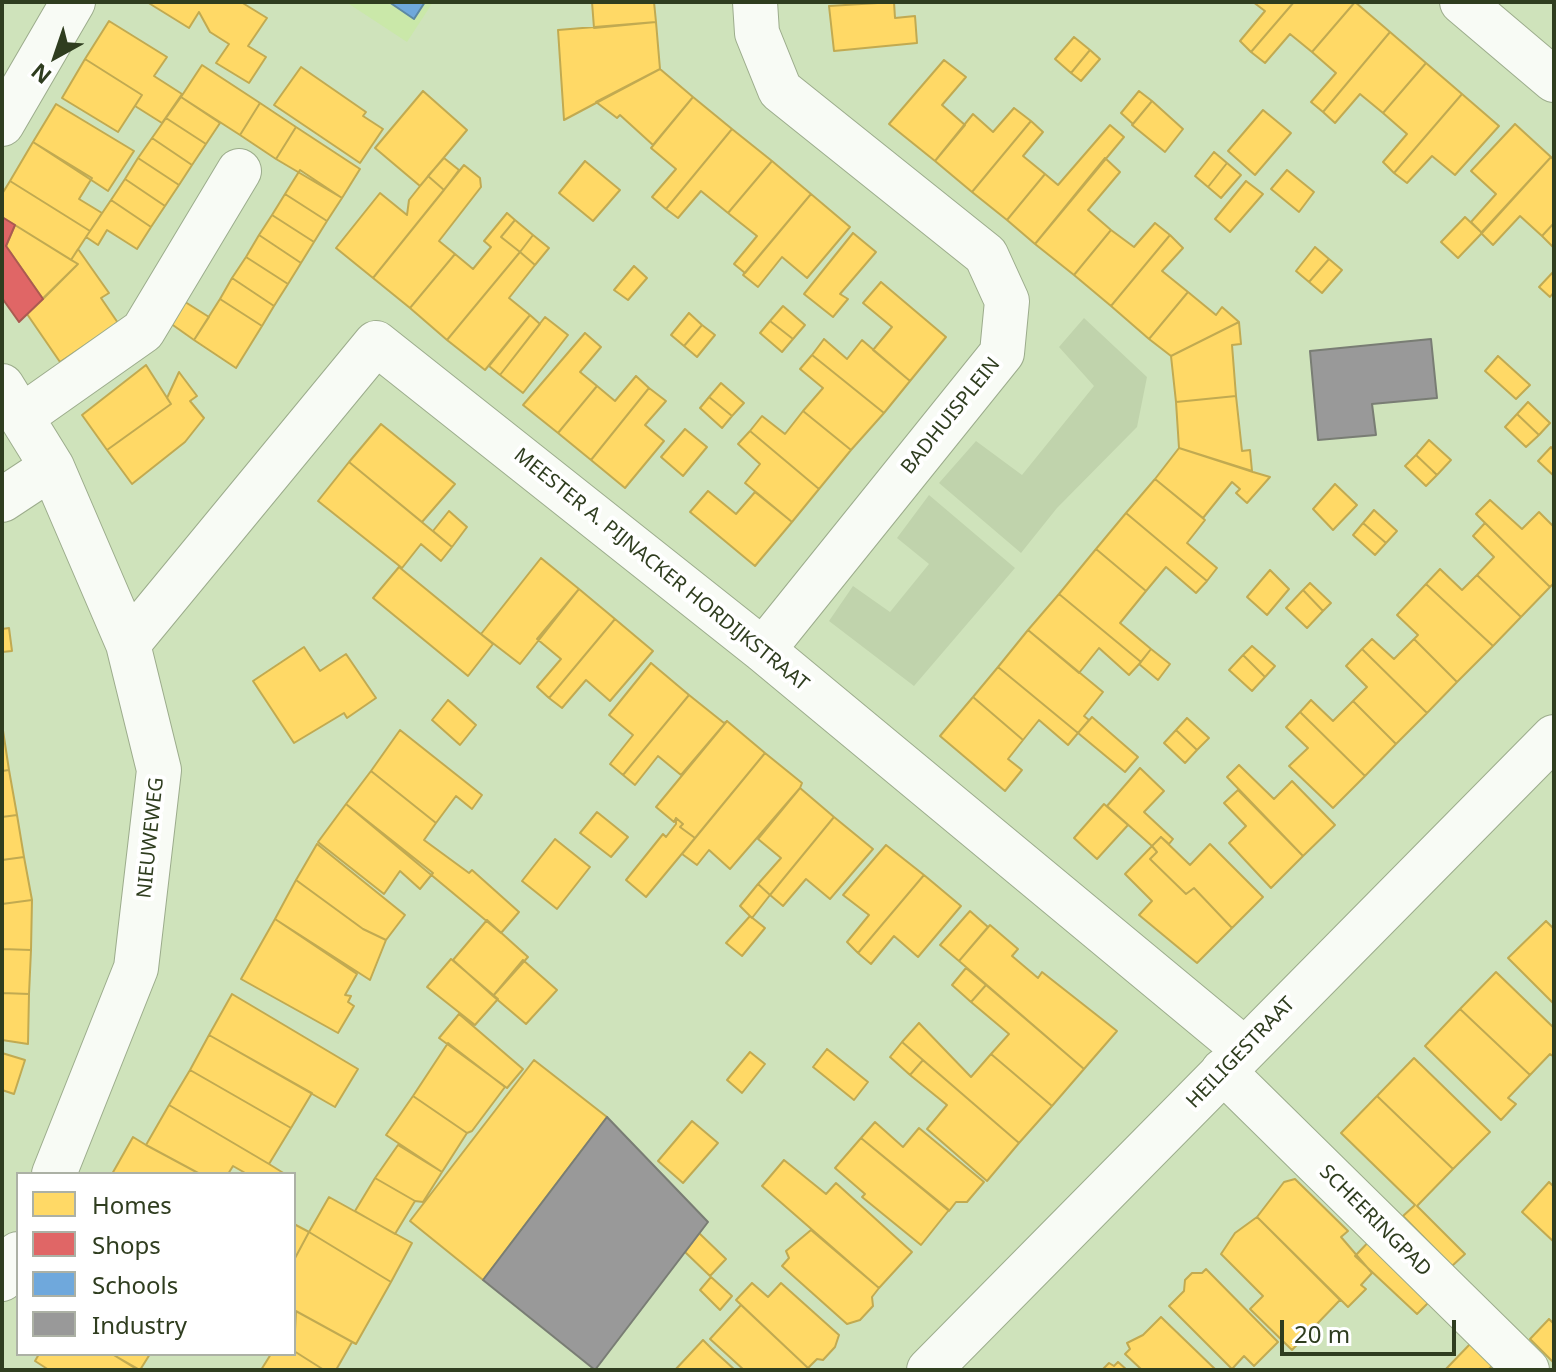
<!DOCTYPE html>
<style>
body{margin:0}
#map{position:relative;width:1556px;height:1372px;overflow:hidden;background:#cfe3bb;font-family:"Noto Sans",sans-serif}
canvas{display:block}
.frame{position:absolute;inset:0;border:4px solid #2f3d1f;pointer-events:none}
.legend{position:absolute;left:16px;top:1172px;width:280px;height:184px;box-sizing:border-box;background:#fff;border:2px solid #acb1a5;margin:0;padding:10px 14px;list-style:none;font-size:24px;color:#2f3d1f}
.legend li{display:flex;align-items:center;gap:16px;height:40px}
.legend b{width:40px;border:2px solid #acb1a5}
.north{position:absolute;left:16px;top:16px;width:80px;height:80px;-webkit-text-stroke:6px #fff;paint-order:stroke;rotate:220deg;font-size:22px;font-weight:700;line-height:32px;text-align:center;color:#2f3d1f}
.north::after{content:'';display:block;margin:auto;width:28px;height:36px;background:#2f3d1f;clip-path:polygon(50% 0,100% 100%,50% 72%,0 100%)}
.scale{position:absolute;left:1280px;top:1320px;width:176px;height:36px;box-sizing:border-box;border:4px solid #2f3d1f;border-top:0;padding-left:10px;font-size:24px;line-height:28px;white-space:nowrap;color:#2f3d1f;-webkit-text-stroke:6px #fff;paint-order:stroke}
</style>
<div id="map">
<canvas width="1556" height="1372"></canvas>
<div class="frame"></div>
<ul class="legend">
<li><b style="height:22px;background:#ffd966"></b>Homes</li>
<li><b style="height:22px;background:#e06666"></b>Shops</li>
<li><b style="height:22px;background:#6fa8dc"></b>Schools</li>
<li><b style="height:22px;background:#999"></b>Industry</li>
</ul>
<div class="north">N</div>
<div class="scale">20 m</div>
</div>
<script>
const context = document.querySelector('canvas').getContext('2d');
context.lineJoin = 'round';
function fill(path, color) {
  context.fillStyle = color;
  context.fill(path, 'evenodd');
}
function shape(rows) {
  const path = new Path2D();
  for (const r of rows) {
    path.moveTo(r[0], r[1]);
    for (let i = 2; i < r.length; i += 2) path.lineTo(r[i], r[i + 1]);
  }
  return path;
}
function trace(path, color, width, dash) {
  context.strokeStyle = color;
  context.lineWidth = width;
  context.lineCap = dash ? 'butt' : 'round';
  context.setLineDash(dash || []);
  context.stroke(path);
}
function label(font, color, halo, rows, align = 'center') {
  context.font = font + ' "Noto Sans",sans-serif';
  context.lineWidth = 8;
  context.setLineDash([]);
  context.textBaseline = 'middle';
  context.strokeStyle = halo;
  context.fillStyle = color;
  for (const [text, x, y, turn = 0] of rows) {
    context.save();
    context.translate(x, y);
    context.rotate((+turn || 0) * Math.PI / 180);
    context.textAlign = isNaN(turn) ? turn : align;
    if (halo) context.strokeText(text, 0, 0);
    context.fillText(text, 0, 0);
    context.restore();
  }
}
const built = shape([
 [346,2,433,2,407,42]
]);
const green = shape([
 [1084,318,1147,377,1137,427,1057,508,1021,553,939,483,976,441,1022,475,1094,386,1059,347],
 [929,495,1015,568,914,686,829,621,853,586,890,612,929,564,897,538]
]);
const homes = shape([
 [147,2,241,2,267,18,248,46,266,57,249,83,216,63,229,44,210,32,199,12,189,28,147,2],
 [592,2,654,2,656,22,594,28,592,2],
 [894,2,895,18,915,16,917,43,834,51,829,6,894,2],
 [1253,2,1294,2,1251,52,1240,41,1265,11,1253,2],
 [1294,2,1355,2,1312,52,1290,34,1265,63,1251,52,1294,2],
 [1355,2,1390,32,1323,112,1311,102,1336,73,1312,52,1355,2],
 [109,21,167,57,154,76,182,94,162,123,135,106,142,95,85,59,109,21],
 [656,22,660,69,564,120,558,30,656,22],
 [1390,32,1426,63,1383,113,1360,94,1335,123,1323,112,1390,32],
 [1074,37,1090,50,1071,73,1055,59,1074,37],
 [1090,50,1100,59,1081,81,1071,73,1090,50],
 [85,59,142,95,118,132,62,98,85,59],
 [944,60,966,77,942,105,965,125,935,161,889,124,944,60],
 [1426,63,1462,94,1394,173,1383,162,1407,134,1383,113,1426,63],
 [202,65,260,103,240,135,181,97,202,65],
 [301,67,366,112,363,116,383,129,360,163,274,105,301,67],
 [660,69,693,97,653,145,620,115,617,118,596,102,660,69],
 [423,91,467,130,420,186,375,148,423,91],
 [1139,91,1152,101,1133,124,1121,113,1139,91],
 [1462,94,1499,126,1455,175,1432,156,1407,183,1394,173,1462,94],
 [181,97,220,123,206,144,166,118,181,97],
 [693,97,732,129,666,209,652,197,676,169,651,148,693,97],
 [1152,101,1183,129,1165,152,1132,125,1152,101],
 [260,103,296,127,276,159,240,135,260,103],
 [56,104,134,151,108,191,33,142,56,104],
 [1014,108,1031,121,972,192,935,161,973,114,993,132,1014,108],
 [1263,110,1291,133,1255,175,1228,151,1263,110],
 [166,118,206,144,192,165,152,138,166,118],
 [1031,121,1043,132,1023,156,1045,174,1007,220,972,192,1031,121],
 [1515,124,1551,157,1482,233,1471,222,1496,194,1471,171,1515,124],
 [1110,125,1124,137,1035,244,1007,220,1045,174,1058,185,1110,125],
 [296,127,360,169,342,198,276,159,296,127],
 [732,129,772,161,728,213,701,191,678,218,666,209,732,129],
 [152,138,192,165,179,185,138,158,152,138],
 [33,142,92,178,79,199,102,213,90,231,10,181,33,142],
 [1214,152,1227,163,1208,187,1195,176,1214,152],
 [1551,157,1554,160,1554,223,1542,236,1520,216,1493,245,1481,233,1551,157],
 [138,158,179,185,165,206,125,179,138,158],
 [444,158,459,170,444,190,428,176,444,158],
 [1105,158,1120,172,1088,210,1111,230,1074,275,1035,244,1105,158],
 [585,161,620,190,593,221,559,193,585,161],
 [772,161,811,194,745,273,734,264,757,236,728,213,772,161],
 [1227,163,1241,175,1221,198,1208,187,1227,163],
 [464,165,480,178,481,187,439,241,455,254,410,308,373,278,464,165],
 [300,170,342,198,327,221,285,194,300,170],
 [1287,170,1314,192,1299,212,1271,189,1287,170],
 [428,176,444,190,373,278,336,248,380,193,407,215,409,200,428,176],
 [125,179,165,206,151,227,111,200,125,179],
 [10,181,90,231,71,260,2,217,2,194,10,181],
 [1246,181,1263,194,1230,232,1215,219,1246,181],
 [285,194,327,221,314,242,272,215,285,194],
 [811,194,850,227,807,278,782,257,758,287,743,275,811,194],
 [111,200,151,227,137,249,107,230,98,245,86,237,111,200],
 [507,213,515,220,501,237,520,252,447,340,410,308,455,254,473,269,491,247,484,241,507,213],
 [272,215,314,242,301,263,259,235,272,215],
 [1465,217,1482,233,1458,258,1441,242,1465,217],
 [515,220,533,235,520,252,501,237,515,220],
 [1155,223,1170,235,1111,306,1074,275,1111,230,1134,247,1155,223],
 [1554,223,1554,248,1542,236,1554,223],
 [15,225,78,264,43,299,6,246,15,225],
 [853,233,876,252,840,294,848,299,833,317,804,294,853,233],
 [259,235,301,263,288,284,246,257,259,235],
 [533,235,549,248,535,265,520,252,533,235],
 [1170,235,1183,248,1162,271,1188,292,1149,339,1111,306,1170,235],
 [1315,247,1329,259,1309,282,1296,271,1315,247],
 [78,249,109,293,101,298,118,323,60,362,27,314,78,264,71,260,78,249],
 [520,252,535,265,509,298,530,315,485,370,447,340,520,252],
 [246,257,288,284,274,306,232,278,246,257],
 [1329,259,1342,270,1322,293,1309,282,1329,259],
 [634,266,647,278,628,300,614,290,634,266],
 [1554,271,1554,292,1550,297,1539,287,1554,271],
 [232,278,274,306,262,326,220,299,232,278],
 [881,282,946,337,910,381,873,350,892,327,863,303,881,282],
 [1188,292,1216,315,1222,307,1239,322,1171,356,1149,339,1188,292],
 [220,299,262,326,236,368,194,340,220,299],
 [182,300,209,317,194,340,170,323,182,300],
 [783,306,805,325,793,339,770,321,783,306],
 [689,313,702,325,684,346,671,335,689,313],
 [530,315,540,324,500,375,489,366,530,315],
 [545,317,568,335,523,393,500,375,545,317],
 [770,321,793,339,782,352,760,333,770,321],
 [1239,322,1241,344,1232,345,1236,396,1176,402,1171,356,1239,322],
 [702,325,715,335,697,357,684,346,702,325],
 [585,333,601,347,580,372,597,386,558,433,523,405,585,333],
 [824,339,847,359,862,340,910,381,884,413,812,355,824,339],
 [812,355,884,413,851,450,803,411,823,388,800,369,812,355],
 [1498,356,1530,385,1516,399,1485,371,1498,356],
 [146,365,171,404,107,450,82,415,146,365],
 [179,372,197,396,190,401,204,418,185,442,132,484,107,450,171,404,167,398,179,372],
 [636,376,649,388,591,460,558,433,597,386,615,401,636,376],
 [721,383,744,403,732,416,709,397,721,383],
 [649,388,666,401,645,425,664,441,625,488,591,460,649,388],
 [1236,396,1242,451,1250,450,1252,471,1179,448,1176,402,1236,396],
 [709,397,732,416,722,428,700,408,709,397],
 [1528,402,1550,423,1539,435,1517,414,1528,402],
 [803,411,851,450,819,489,750,431,762,416,785,434,803,411],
 [1517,414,1539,435,1526,447,1505,427,1517,414],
 [381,424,455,484,422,522,349,462,381,424],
 [685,429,707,447,683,476,661,457,685,429],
 [750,431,819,489,792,522,745,483,760,464,738,444,750,431],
 [1429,440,1451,460,1437,475,1416,455,1429,440],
 [1551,447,1554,451,1554,476,1538,461,1551,447],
 [1179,448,1253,472,1270,477,1247,503,1236,493,1240,489,1232,482,1203,518,1155,479,1179,448],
 [1416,455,1437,475,1426,486,1405,466,1416,455],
 [349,462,452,547,441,561,421,544,402,568,318,501,349,462],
 [1155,479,1205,520,1187,543,1217,568,1207,581,1126,513,1155,479],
 [1335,484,1357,505,1333,530,1313,509,1335,484],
 [708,491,736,514,755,492,792,522,755,566,690,512,708,491],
 [1490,500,1522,529,1539,512,1554,527,1554,583,1550,587,1476,514,1490,500],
 [1374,510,1397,531,1386,543,1363,523,1374,510],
 [449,511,467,527,452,547,433,531,449,511],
 [1126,513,1207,581,1196,593,1166,567,1146,591,1096,549,1126,513],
 [1363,523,1386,543,1375,555,1353,535,1363,523],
 [1485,523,1550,587,1521,617,1477,575,1494,557,1473,536,1485,523],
 [1096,549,1146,591,1120,623,1151,649,1141,662,1059,594,1096,549],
 [541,558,579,589,520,664,481,634,541,558],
 [399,567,493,644,468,676,373,598,399,567],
 [1440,569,1462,590,1477,575,1521,617,1493,646,1426,584,1440,569],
 [1270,570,1289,589,1267,615,1247,597,1270,570],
 [1310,583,1331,603,1323,611,1303,590,1310,583],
 [1426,584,1493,646,1457,682,1414,639,1418,635,1397,615,1426,584],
 [579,589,615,619,549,698,537,687,561,659,537,639,579,589],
 [1303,590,1323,611,1307,628,1286,608,1303,590],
 [1059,594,1141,662,1129,675,1099,648,1079,673,1028,630,1059,594],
 [615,619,653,651,610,701,586,680,562,708,549,698,615,619],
 [9,628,12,651,2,652,2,629,9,628],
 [1028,630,1103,692,1084,716,1089,720,1078,733,998,667,1028,630],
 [1372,639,1394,659,1414,639,1457,682,1427,713,1362,649,1372,639],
 [1252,646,1275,666,1265,677,1243,655,1252,646],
 [304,647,320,671,346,654,376,698,347,718,344,713,294,743,253,681,304,647],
 [1151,649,1170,664,1158,680,1139,664,1151,649],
 [1362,649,1427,713,1396,744,1353,701,1367,687,1346,666,1362,649],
 [1243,655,1265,677,1252,691,1229,670,1243,655],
 [651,663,689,695,623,775,610,764,633,735,609,715,651,663],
 [998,667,1078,733,1068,745,1039,720,1023,740,973,697,998,667],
 [689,695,724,723,727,721,681,775,658,756,635,785,623,775,689,695],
 [973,697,1023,740,1008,759,1022,770,1005,791,940,736,973,697],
 [448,700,476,725,460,745,432,720,448,700],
 [1311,700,1333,721,1353,701,1396,744,1365,776,1300,712,1311,700],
 [1300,712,1365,776,1333,808,1289,766,1308,748,1286,727,1300,712],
 [1092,717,1138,757,1125,772,1078,733,1092,717],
 [1187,718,1209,738,1197,750,1176,730,1187,718],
 [727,721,765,753,695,838,680,827,683,824,676,818,674,822,656,807,727,721],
 [2,724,9,770,2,771,2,724],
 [400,730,482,795,472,809,456,796,436,823,371,771,400,730],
 [1176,730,1197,750,1185,763,1164,743,1176,730],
 [765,753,802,783,800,788,730,869,709,850,697,865,682,854,765,753],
 [1239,765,1274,799,1292,781,1335,825,1303,856,1227,777,1239,765],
 [1140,768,1164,791,1144,812,1173,839,1169,844,1161,837,1152,846,1107,806,1140,768],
 [9,770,17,815,2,817,2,771,9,770],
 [371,771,436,823,424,840,469,873,472,870,519,912,501,933,346,804,371,771],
 [800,788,834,817,770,895,758,884,781,858,758,839,800,788],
 [1238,790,1303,856,1271,888,1229,843,1246,826,1224,803,1238,790],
 [346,804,433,873,420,889,400,871,384,894,318,842,346,804],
 [1104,804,1128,825,1097,859,1074,838,1104,804],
 [597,812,628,837,611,857,580,833,597,812],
 [17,815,24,857,2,860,2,817,17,815],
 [834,817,873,849,830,899,806,879,783,906,770,895,834,817],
 [676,818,683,824,680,827,695,838,646,897,626,880,663,834,666,837,676,824,676,818],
 [1161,837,1190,865,1210,844,1263,897,1232,928,1194,888,1186,894,1150,859,1157,852,1152,846,1161,837],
 [555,839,590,867,557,909,522,881,555,839],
 [317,844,405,915,386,940,363,929,296,880,317,844],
 [886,845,924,875,858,953,847,942,869,915,843,895,886,845],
 [1152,846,1157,852,1150,859,1186,894,1194,888,1232,928,1197,963,1139,915,1152,901,1125,874,1152,846],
 [24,857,32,900,2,904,2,860,24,857],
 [924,875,961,906,918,957,894,936,871,964,858,953,924,875],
 [296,880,363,929,386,940,370,980,275,919,296,880],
 [758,884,770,895,752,918,740,906,758,884],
 [32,900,31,950,2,949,2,904,32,900],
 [970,911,988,927,959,961,940,945,970,911],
 [750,916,765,928,742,956,726,943,750,916],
 [275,919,357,974,345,995,351,996,348,1002,354,1006,338,1033,241,979,275,919],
 [487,920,528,957,493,996,453,960,487,920],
 [1546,921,1554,929,1554,1004,1508,958,1546,921],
 [990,925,1018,949,1012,956,1038,978,1042,972,1117,1031,1084,1069,959,961,990,925],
 [2,949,31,950,29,994,2,993,2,949],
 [451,959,498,999,475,1025,427,987,451,959],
 [523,960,557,990,526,1024,493,996,523,960],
 [966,968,986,985,971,1002,952,985,966,968],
 [1496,972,1554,1028,1554,1057,1550,1054,1530,1075,1460,1009,1496,972],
 [986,985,1084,1069,1052,1106,991,1054,1009,1034,971,1002,986,985],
 [2,993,29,994,28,1044,2,1040,2,993],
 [232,994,358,1069,335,1107,209,1035,232,994],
 [1460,1009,1530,1075,1508,1098,1516,1104,1501,1120,1425,1046,1460,1009],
 [459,1014,523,1069,507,1088,439,1038,459,1014],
 [919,1023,971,1077,991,1054,1052,1106,1019,1143,902,1042,919,1023],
 [209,1035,312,1093,291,1128,190,1070,209,1035],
 [902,1042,923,1060,910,1075,890,1057,902,1042],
 [448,1043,505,1087,472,1131,467,1133,413,1096,448,1043],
 [827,1049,868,1082,854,1100,813,1067,827,1049],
 [750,1052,765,1064,742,1093,727,1080,750,1052],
 [2,1053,25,1060,14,1094,2,1090,2,1053],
 [1414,1058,1490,1132,1453,1169,1377,1096,1414,1058],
 [534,1060,607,1117,483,1280,410,1221,534,1060],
 [923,1060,1019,1143,987,1181,927,1129,947,1105,910,1075,923,1060],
 [190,1070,291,1128,269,1164,169,1105,190,1070],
 [413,1096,467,1133,442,1172,386,1135,413,1096],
 [1377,1096,1453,1169,1417,1206,1465,1254,1452,1266,1403,1216,1415,1205,1341,1133,1377,1096],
 [169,1105,269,1164,285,1174,247,1174,233,1166,228,1174,200,1174,146,1145,169,1105],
 [692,1121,718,1143,683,1183,658,1161,692,1121],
 [875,1122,903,1147,919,1128,984,1182,967,1202,956,1202,949,1211,861,1138,875,1122],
 [133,1137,146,1145,200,1174,112,1174,133,1137],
 [861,1138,949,1210,921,1245,862,1197,865,1194,835,1168,861,1138],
 [398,1145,442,1172,423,1202,415,1201,375,1178,398,1145],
 [784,1160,826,1194,836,1183,912,1252,879,1288,762,1186,784,1160],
 [375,1178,415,1201,395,1234,355,1211,375,1178],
 [1295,1179,1348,1231,1341,1237,1372,1273,1361,1285,1366,1289,1348,1307,1257,1217,1284,1182,1295,1179],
 [1549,1182,1554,1187,1554,1242,1522,1212,1549,1182],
 [329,1197,412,1243,391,1282,309,1232,329,1197],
 [1257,1217,1340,1300,1292,1350,1250,1309,1263,1296,1221,1254,1235,1233,1257,1217],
 [294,1224,309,1232,294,1260,294,1224],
 [811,1230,879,1288,872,1297,873,1306,860,1320,847,1324,782,1266,789,1258,786,1251,811,1230],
 [309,1232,391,1282,356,1344,294,1310,294,1260,309,1232],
 [1378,1232,1438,1293,1417,1314,1355,1256,1378,1232],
 [699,1233,726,1259,710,1276,685,1252,699,1233],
 [1206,1269,1278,1342,1254,1366,1244,1356,1232,1369,1169,1306,1184,1291,1185,1280,1192,1273,1202,1273,1206,1269],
 [711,1277,732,1296,720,1310,700,1290,711,1277],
 [752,1283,768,1297,781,1283,839,1335,835,1347,823,1360,817,1359,808,1368,736,1300,752,1283],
 [741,1305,808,1368,807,1370,744,1370,710,1339,741,1305],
 [296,1311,352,1342,336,1370,324,1370,294,1351,296,1311],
 [1161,1317,1216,1370,1142,1370,1125,1354,1130,1349,1127,1343,1143,1335,1161,1317],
 [1549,1319,1554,1324,1554,1363,1530,1339,1549,1319],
 [703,1340,712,1349,735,1370,675,1370,703,1340],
 [1471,1343,1493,1365,1488,1370,1445,1370,1471,1343],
 [294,1351,324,1370,261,1370,271,1354,294,1354,294,1351],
 [39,1354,112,1354,138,1370,49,1370,35,1361,39,1354],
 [112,1354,150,1354,140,1370,112,1354],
 [1118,1362,1127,1370,1102,1370,1109,1363,1114,1366,1118,1362]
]);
const shops = shape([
 [2,217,15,225,6,246,43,299,19,322,2,298,2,217]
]);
const schools = shape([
 [389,2,425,2,414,19,389,2]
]);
const industry = shape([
 [1431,339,1437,398,1372,404,1376,435,1318,440,1310,351,1431,339],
 [607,1117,708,1222,595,1370,483,1280,607,1117]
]);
const street = shape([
 [755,2,757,33,780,90,986,255,1007,301,1002,353,763,650],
 [1462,2,1554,80],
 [2,124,73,2],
 [2,386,52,467,128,644,159,770,136,968,54,1174],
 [21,417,143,331,239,171],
 [2,500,52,467],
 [128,644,376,343,763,650,1244,1049],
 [1223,1071,1527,1370],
 [2,1279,18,1254]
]);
const secondary = shape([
 [929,1370,1554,737]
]);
const streetNames = [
 ["BADHUISPLEIN",951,416,-51],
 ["MEESTER A. PIJNACKER HORDIJKSTRAAT",661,570,39],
 ["NIEUWEWEG",151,838,-84],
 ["HEILIGESTRAAT",1241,1053,-46],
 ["SCHEERINGPAD",1375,1221,45]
];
fill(built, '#cae8a9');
fill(green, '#c0d3ac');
fill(homes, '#ffd966');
trace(homes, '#c1aa51', 2);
fill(shops, '#e06666');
trace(shops, '#ab5a51', 2);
fill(schools, '#6fa8dc');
trace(schools, '#5c88a3', 2);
fill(industry, '#999');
trace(industry, '#797d74', 2);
trace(street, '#9cac8c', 46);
trace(secondary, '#9cac8c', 46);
trace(street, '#f8fbf5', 44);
trace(secondary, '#f8fbf5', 44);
label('20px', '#2f3d1f', '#fff', streetNames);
</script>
